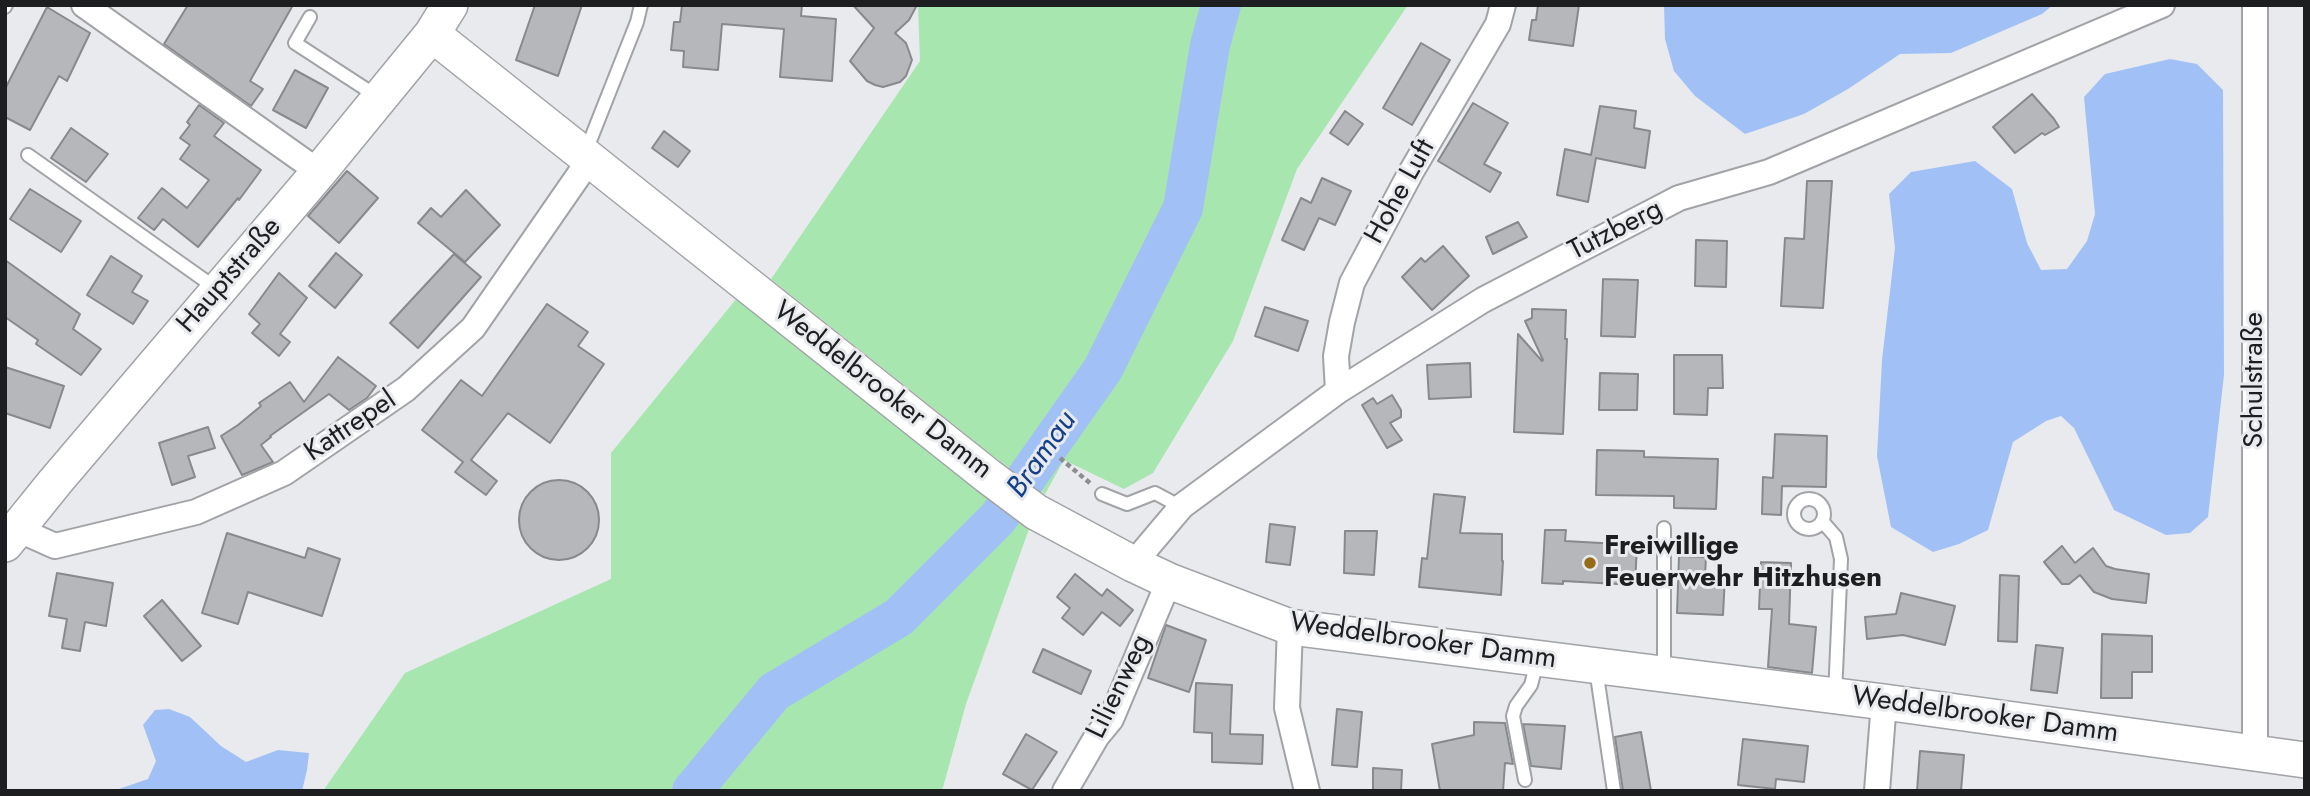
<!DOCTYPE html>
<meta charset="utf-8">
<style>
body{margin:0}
#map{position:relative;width:2310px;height:796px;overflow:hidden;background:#e8eaed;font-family:Jost,sans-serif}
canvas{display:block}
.frame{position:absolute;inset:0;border:7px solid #1d1e1f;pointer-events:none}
</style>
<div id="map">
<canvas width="2310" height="796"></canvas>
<div class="frame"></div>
</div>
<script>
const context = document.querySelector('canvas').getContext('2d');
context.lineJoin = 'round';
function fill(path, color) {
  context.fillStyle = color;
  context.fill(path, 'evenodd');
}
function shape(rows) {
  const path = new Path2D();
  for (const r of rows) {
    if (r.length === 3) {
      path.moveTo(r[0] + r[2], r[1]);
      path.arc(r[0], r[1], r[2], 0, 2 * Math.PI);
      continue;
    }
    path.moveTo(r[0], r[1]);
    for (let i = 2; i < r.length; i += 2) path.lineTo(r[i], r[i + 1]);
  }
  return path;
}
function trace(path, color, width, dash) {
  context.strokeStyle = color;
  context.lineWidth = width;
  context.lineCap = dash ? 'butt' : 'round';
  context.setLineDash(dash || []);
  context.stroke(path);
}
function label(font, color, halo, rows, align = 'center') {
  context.font = font + ' Jost,sans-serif';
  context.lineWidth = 6;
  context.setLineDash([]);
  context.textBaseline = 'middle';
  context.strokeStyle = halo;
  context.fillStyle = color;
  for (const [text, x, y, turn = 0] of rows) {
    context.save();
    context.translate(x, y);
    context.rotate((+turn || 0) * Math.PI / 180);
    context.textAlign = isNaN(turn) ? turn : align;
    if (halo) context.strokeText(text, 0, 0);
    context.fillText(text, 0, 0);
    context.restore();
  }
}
const green = shape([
 [918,5,1408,5,1297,169,1233,341,1153,473,1124,489,1064,460,1045,494,992,455,771,279,920,61],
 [737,298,1029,529,966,704,942,791,323,791,405,673,611,579,611,453]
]);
const water = shape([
 [1664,5,2053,5,2042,14,1951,53,1900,54,1848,89,1804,114,1745,134,1695,96,1674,71,1665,39],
 [2170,59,2197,64,2223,90,2224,375,2208,517,2190,533,2166,535,2114,510,2074,428,2061,416,2046,421,2013,442,1988,530,1959,544,1933,552,1891,527,1877,456,1882,360,1895,248,1889,194,1911,172,1975,161,2012,189,2027,243,2041,270,2067,269,2087,241,2095,214,2084,97,2105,74],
 [169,709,190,717,221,746,246,762,278,750,309,753,307,770,302,791,113,791,148,779,156,761,143,725,155,710]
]);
const river = shape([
 [692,791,774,692,899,617,998,518,1103,369,1183,208,1210,45,1221,5]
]);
const building = shape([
 [188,5,293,5,250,81,263,89,251,106,164,44,188,5],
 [535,5,582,5,558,76,516,60,535,5],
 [682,5,802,5,801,16,836,19,832,81,780,77,784,29,722,24,718,70,683,67,684,51,671,50,674,22,680,22,682,5],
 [853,5,917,5,909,20,895,33,906,43,912,60,906,76,900,82,883,87,875,85,867,81,850,61,874,28,853,5],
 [1538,5,1579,5,1573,46,1529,40,1532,20,1536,20,1538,5],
 [47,7,90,33,67,81,59,76,30,130,5,117,5,89,47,7],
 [1421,43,1450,60,1412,125,1383,108,1421,43],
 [295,70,328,88,306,128,273,110,295,70],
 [2032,94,2054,119,2059,127,2045,135,2042,133,2015,153,1993,127,2032,94],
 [1473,103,1508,123,1484,164,1501,173,1490,192,1438,161,1473,103],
 [199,105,224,123,214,136,261,170,239,200,238,198,198,247,163,219,154,230,138,218,162,188,187,208,209,180,180,159,190,145,180,138,190,125,187,122,199,105],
 [1600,106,1636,111,1634,128,1650,131,1645,168,1596,158,1588,202,1557,195,1565,149,1591,155,1600,106],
 [1345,111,1363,124,1348,145,1330,133,1345,111],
 [71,128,108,154,86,182,51,158,71,128],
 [664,131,690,151,678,167,652,148,664,131],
 [347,171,378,198,339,243,308,216,347,171],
 [1322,178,1351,191,1335,225,1319,218,1304,250,1282,240,1301,198,1311,203,1322,178],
 [1807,181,1832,181,1823,308,1781,306,1785,238,1804,239,1807,181],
 [30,189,81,221,61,252,10,219,30,189],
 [466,190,500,225,465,262,418,223,431,208,441,217,466,190],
 [1518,222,1527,237,1493,254,1486,237,1518,222],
 [1696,240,1727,241,1726,287,1695,286,1696,240],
 [1443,246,1469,276,1432,310,1402,277,1421,258,1425,262,1443,246],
 [336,253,362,275,335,308,309,286,336,253],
 [454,254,481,277,418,348,390,323,454,254],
 [111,256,142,276,132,292,148,301,133,324,87,295,111,256],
 [5,260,80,314,73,329,101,349,81,375,36,344,38,340,5,317,5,260],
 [279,273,307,298,280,334,290,342,279,356,252,333,260,324,249,314,279,273],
 [1603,279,1638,280,1635,337,1601,336,1603,279],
 [547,304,588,332,578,346,604,364,550,443,508,413,471,460,497,481,486,495,455,472,463,462,422,430,461,380,482,396,547,304],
 [1265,307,1308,321,1298,351,1255,336,1265,307],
 [1532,309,1566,310,1565,339,1567,339,1563,434,1514,432,1518,334,1542,361,1543,360,1525,321,1532,318,1532,309],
 [1674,355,1722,355,1723,388,1708,388,1707,415,1674,414,1674,355],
 [338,357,376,386,367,398,349,410,329,394,270,436,271,437,261,445,273,462,242,475,221,436,238,425,261,406,259,403,290,382,304,402,338,357],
 [1470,363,1471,397,1429,399,1427,365,1470,363],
 [5,367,64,386,50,428,5,413,5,367],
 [1600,373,1638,374,1637,410,1599,410,1600,373],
 [1392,395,1401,410,1401,417,1390,423,1402,440,1387,448,1362,405,1373,398,1377,404,1392,395],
 [208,427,215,448,188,456,195,477,172,485,159,443,208,427],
 [1775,434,1827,436,1826,487,1782,486,1781,515,1762,514,1763,477,1773,478,1775,434],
 [1597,450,1644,451,1644,457,1718,459,1716,509,1674,508,1674,496,1596,495,1597,450],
 [559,520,40],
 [1434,494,1465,497,1460,533,1502,534,1502,561,1503,561,1501,595,1419,587,1422,558,1427,559,1434,494],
 [1270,524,1295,527,1290,565,1266,562,1270,524],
 [1545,530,1566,530,1565,541,1637,545,1635,585,1563,581,1563,584,1542,583,1545,530],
 [1345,531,1377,531,1374,575,1344,573,1345,531],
 [227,533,305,558,308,548,340,559,322,616,248,592,238,624,202,613,227,533],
 [2062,546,2075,563,2093,548,2106,566,2115,569,2149,574,2146,603,2112,599,2094,592,2080,575,2069,584,2062,584,2044,562,2062,546],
 [1679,556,1706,557,1705,576,1725,576,1723,615,1677,613,1679,556],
 [1761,562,1791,563,1789,624,1816,627,1812,673,1768,667,1772,609,1759,609,1761,562],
 [57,573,113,583,106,626,85,622,80,651,62,648,67,619,49,616,57,573],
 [1075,574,1102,596,1107,589,1133,610,1120,626,1102,612,1083,635,1062,618,1070,608,1057,597,1075,574],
 [2000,575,2019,576,2017,642,1998,641,2000,575],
 [1901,593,1955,606,1945,645,1903,635,1867,639,1865,617,1896,614,1901,593],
 [162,600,201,646,182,661,144,616,162,600],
 [1166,625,1206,640,1189,692,1148,678,1166,625],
 [2102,634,2152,636,2152,672,2132,672,2132,698,2101,698,2102,634],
 [2036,645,2063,648,2057,693,2031,690,2036,645],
 [1043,649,1091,671,1081,694,1033,672,1043,649],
 [1196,683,1232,685,1230,734,1263,735,1262,764,1212,762,1212,733,1194,732,1196,683],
 [1337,709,1362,712,1357,767,1332,765,1337,709],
 [1474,722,1505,723,1513,764,1505,763,1503,791,1440,791,1432,744,1474,735,1474,722],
 [1523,724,1565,726,1561,769,1531,766,1523,724],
 [1641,732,1651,791,1623,791,1615,737,1641,732],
 [1026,734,1057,752,1032,790,1003,774,1026,734],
 [1743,739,1808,746,1804,782,1776,779,1775,789,1738,785,1743,739],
 [1920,751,1964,755,1961,791,1917,791,1920,751],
 [1373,768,1402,770,1401,791,1373,791,1373,768]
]);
const path = shape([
 [1060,458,1091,484]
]);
const lane = shape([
 [5,7,6,5],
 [310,17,295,43,378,97],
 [586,151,637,22,641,5],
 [28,155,217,289],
 [1102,494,1127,504,1155,493,1181,507],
 [1809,514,15],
 [1822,521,1836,537,1841,559,1835,695],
 [1596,669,1614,791],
 [1664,673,1664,528],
 [1525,780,1513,716,1516,706,1531,685,1537,662]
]);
const street = shape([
 [84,5,319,172],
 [1338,391,1336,356,1342,322,1352,283,1411,172,1498,24,1503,5],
 [17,529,55,546,196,512,284,473,406,389,473,328,590,159],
 [1133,564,1182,506,1338,391,1483,300,1679,198,1769,172,2162,5],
 [1290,627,1287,708,1307,791],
 [2255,754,2255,5],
 [1065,791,1097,736,1111,719,1169,581],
 [1877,791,1884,702]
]);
const secondary = shape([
 [432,34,988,476,1036,512,1133,564,1169,581,1290,627,1884,702,2305,760],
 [5,544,55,482,319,172,432,34,450,5]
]);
const markers = [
 [1590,563,7,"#966c18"]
];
const streetNames = [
 ["Hohe Luft",1401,192,-61],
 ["Tutzberg",1616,231,-27],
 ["Hauptstraße",230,276,-49],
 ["Schulstraße",2255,380,-90],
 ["Weddelbrooker Damm",882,391,38],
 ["Kattrepel",351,427,-34],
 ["Weddelbrooker Damm",1423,642,8],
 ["Lilienweg",1120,687,-64],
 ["Weddelbrooker Damm",1985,716,8]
];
const poiNames = [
 ["Freiwillige",1604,547],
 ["Feuerwehr Hitzhusen",1604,579]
];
const waterNames = [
 ["Bramau",1043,455,-55]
];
fill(green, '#a8e6b0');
fill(water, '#a1c1f6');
trace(river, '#a1c1f6', 40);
fill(building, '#b5b7ba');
trace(building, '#87898c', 2);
trace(lane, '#a1a3a6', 16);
trace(street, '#a1a3a6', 28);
trace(secondary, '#a1a3a6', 38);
trace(path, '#8c8d90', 4.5, [5, 3.5]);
trace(lane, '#fff', 12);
trace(street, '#fff', 24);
trace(secondary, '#fff', 35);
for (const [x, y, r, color] of markers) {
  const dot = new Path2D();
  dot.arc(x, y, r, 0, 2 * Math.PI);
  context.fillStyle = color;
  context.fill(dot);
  trace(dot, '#e8eaed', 2.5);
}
label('28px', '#1d1e1f', '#e8eaed', streetNames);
label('bold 28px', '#1d1e1f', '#e8eaed', poiNames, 'left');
label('italic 30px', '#12408a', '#e8eaed', waterNames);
</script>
